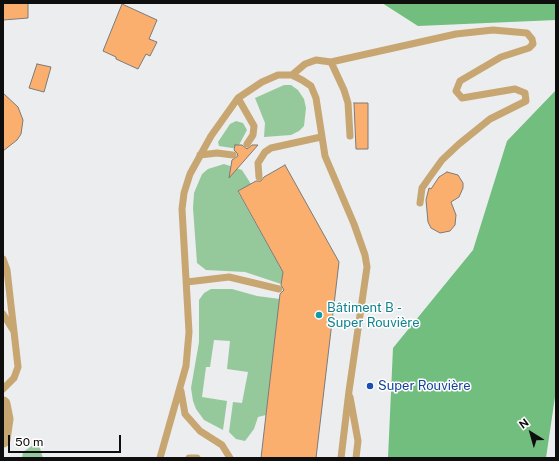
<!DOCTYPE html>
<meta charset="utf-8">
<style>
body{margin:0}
#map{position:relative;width:559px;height:461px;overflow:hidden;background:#ecedef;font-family:"Public Sans",sans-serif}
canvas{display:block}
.frame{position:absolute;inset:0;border:4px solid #0e0e0e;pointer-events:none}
.north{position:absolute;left:511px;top:413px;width:40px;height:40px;-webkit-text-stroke:3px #fff;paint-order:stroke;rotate:323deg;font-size:11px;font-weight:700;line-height:16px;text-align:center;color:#0e0e0e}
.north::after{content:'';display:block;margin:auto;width:14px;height:18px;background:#0e0e0e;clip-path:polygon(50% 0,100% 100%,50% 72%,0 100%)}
.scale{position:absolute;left:8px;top:435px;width:113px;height:18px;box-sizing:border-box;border:2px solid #0e0e0e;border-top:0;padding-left:5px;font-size:12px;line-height:14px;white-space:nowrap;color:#0e0e0e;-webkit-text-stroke:3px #fff;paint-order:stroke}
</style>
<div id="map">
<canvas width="559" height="461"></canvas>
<div class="frame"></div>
<div class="north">N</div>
<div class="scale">50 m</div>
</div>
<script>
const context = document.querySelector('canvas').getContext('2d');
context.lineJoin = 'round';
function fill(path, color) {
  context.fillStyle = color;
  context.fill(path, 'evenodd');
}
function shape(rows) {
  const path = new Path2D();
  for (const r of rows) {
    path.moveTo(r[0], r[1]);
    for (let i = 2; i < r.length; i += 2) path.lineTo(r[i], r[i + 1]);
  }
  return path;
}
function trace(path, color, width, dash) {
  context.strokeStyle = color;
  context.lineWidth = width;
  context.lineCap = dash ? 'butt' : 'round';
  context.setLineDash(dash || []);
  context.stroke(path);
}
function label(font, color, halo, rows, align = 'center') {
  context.font = font + ' "Public Sans",sans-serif';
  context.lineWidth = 3;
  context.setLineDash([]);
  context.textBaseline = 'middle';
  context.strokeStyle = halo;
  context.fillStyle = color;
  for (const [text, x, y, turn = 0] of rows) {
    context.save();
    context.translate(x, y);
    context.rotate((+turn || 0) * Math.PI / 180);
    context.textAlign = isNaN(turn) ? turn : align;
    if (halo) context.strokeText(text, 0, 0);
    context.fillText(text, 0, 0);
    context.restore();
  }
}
const green = shape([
 [284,85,291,85,298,90,304,99,306,108,304,126,299,131,291,135,264,137,265,123,255,98],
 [236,121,243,123,247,130,239,145,235,145,234,148,232,148,219,146,218,142,230,124],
 [224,164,242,170,251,184,238,192,283,272,281,284,245,272,206,270,197,263,193,208,194,193,202,174,208,169],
 [211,289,232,289,257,296,280,299,266,415,258,417,254,429,245,441,236,439,229,432,233,402,242,403,248,372,227,369,230,341,214,340,210,367,206,367,202,397,227,401,223,430,204,420,196,409,193,401,191,388,199,342,199,300,204,293],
 [36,443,39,445,43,458,22,458,23,452]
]);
const forest = shape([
 [382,3,556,3,556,20,418,26],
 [556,90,556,390,546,458,388,458,393,348,473,250,507,141]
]);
const building = shape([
 [3,3,28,3,28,18,3,20,3,3],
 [122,4,157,20,149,39,157,42,150,56,146,54,138,69,116,59,116,57,103,51,122,4],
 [37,64,51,67,44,92,29,88,37,64],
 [3,93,18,107,23,120,21,134,17,140,3,151,3,93],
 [354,103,368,103,368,149,356,149,354,103],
 [235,145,242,145,247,149,252,145,258,145,229,178,232,160,238,156,237,153,234,150,235,145],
 [285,165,339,262,316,458,261,458,280,294,284,290,281,285,283,272,238,191,256,181,261,181,264,177,285,165],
 [447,172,458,175,463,183,463,188,459,197,451,202,456,215,455,225,450,231,440,233,431,228,428,222,426,200,429,188,431,189,439,177,447,172]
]);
const service = shape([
 [331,62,456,34,493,30,527,33,532,39,533,44,529,48,501,57,460,81,456,91,462,98,515,89,525,93,526,101,490,119,459,144,442,160,429,178,422,188,420,203],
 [292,75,305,64,316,60,331,62,344,90,348,103,350,136],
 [238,98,254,126,253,135,247,144],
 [200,155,217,153,233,155],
 [259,177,258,163,265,152,271,148,321,137],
 [3,259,7,270,18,367,14,378,3,389],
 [187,282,229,277,279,289],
 [3,314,13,330],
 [181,391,185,414,200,431,222,445,230,458],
 [350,397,358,441,356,458],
 [160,458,186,366,189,332,182,209,184,193,190,174,211,136,238,98,262,82,278,75,292,75,302,80,311,86,316,98,325,156,354,224,365,255,367,267,349,391,341,458],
 [189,458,197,458]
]);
const minor = shape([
 [3,404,6,419,3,440]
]);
const markers = [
 [319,315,4,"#0f9aa8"],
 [370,386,4,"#1a4fb4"]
];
const cultureNames = [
 ["Bâtiment B -",327,308],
 ["Super Rouvière",327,323]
];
const transitNames = [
 ["Super Rouvière",378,386]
];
fill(green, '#95c99c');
fill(forest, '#71be7e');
fill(building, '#fbaf6f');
trace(building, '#7c7a79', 1);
trace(service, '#c8a671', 7);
trace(minor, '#c8a671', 15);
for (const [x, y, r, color] of markers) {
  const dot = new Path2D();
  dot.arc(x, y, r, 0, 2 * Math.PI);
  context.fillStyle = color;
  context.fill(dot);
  trace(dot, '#fff', 1.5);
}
label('13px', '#0d838f', '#fff', cultureNames, 'left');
label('13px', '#164399', '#fff', transitNames, 'left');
</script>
